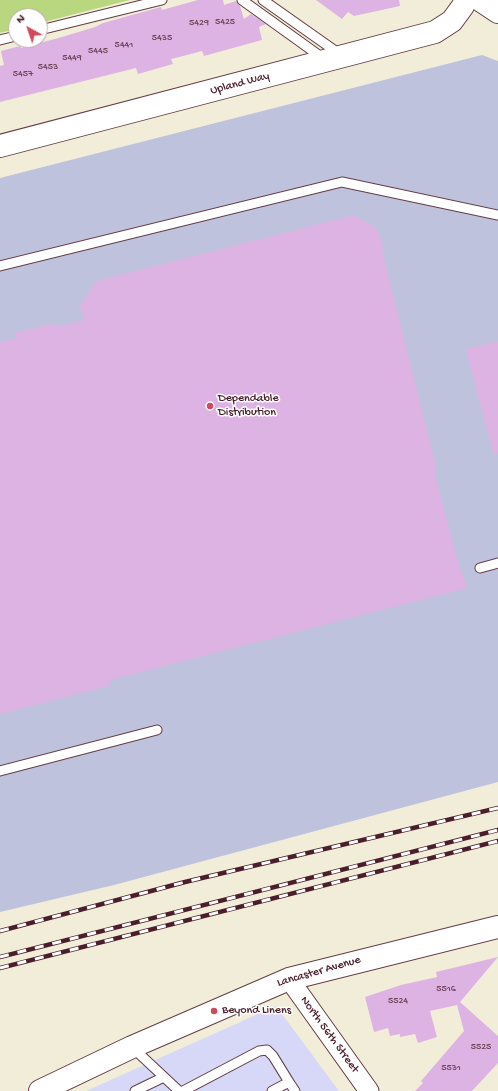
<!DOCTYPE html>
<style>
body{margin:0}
#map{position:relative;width:498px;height:1091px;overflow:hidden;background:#f2edd8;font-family:"Gochi Hand",sans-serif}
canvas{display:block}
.north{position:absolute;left:8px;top:8px;width:40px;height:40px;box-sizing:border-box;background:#fff;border:1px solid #b7a5aa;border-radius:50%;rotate:320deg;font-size:11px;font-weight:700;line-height:16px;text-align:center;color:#4a1f2b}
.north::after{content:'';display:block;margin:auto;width:14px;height:18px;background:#d1495b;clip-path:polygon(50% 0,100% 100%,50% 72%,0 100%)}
</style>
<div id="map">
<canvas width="498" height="1091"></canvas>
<div class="north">N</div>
</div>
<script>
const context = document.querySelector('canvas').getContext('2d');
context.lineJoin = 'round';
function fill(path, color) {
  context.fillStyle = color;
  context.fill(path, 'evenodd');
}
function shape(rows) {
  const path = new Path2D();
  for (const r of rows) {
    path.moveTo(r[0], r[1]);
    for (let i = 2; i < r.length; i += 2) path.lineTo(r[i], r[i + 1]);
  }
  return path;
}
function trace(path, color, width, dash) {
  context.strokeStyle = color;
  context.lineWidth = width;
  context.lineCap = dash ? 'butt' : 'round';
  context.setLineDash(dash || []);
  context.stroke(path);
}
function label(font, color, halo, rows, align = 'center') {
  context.font = font + ' "Gochi Hand",sans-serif';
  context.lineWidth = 3;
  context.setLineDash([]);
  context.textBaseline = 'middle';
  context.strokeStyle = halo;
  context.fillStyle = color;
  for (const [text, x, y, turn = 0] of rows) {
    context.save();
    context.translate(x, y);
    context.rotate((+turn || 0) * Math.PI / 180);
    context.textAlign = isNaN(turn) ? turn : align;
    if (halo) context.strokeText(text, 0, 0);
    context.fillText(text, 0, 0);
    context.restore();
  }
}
const built = shape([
 [276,1006,339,1091,86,1091]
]);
const industrial = shape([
 [482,55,498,61,498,782,114,885,0,912,0,178]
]);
const green = shape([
 [0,0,130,0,40,23,40,16,16,16,16,29,0,33]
]);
const building = shape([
 [198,0,223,0,224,5,236,1,240,6,244,19,251,14,266,24,259,27,262,40,204,56,202,51,187,55,171,59,173,64,138,74,136,68,0,102,0,66,4,65,1,51,20,46,21,48,62,37,95,27,103,23,161,7,162,10],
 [316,0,399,0,400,6,354,16,348,12,342,19],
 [354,215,376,228,377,232,379,233,384,250,382,250,437,470,434,471,460,570,461,569,467,588,110,680,112,685,0,714,0,342,17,338,16,332,56,323,57,327,84,320,80,306,96,281],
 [498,341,498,453,493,453,466,349],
 [498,957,460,1002,498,1036,498,1063,472,1091,415,1091,423,1083,421,1081,464,1031,457,1005,430,1011,437,1037,418,1043,415,1034,400,1037,400,1034,390,1036,388,1028,374,1032,365,997,401,985,437,977,436,972]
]);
const lane = shape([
 [242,0,324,59],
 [263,0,341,55],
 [40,30,162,0],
 [0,40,16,36],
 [0,266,342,182,498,215],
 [480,568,498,563],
 [0,771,157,730],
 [133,1048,179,1091],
 [135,1091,164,1077],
 [183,1091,259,1051,267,1050,273,1056,289,1082],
 [272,1091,289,1082,295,1091]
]);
const street = shape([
 [289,979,369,1091]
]);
const secondary = shape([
 [480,0,498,12],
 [0,146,435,32,452,21,463,6,465,0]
]);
const highway = shape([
 [40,1091,132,1047,289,979,498,927]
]);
const rail = shape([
 [0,931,185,882,498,808],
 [0,957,498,830],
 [0,968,498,841]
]);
const markers = [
 [210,406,4,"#d1495b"],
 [214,1011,4,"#d1495b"]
];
const numberNames = [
 ["5425",225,22],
 ["5429",199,23],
 ["5435",162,38],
 ["5441",124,45],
 ["5445",98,51],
 ["5449",72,58],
 ["5453",48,67],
 ["5457",23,74],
 ["5516",446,989],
 ["5524",398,1001],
 ["5525",481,1047],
 ["5531",451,1068]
];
const streetNames = [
 ["Upland Way",240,84,-15],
 ["Lancaster Avenue",319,972,-16],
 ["North 56th Street",329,1035,54]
];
const poiNames = [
 ["Dependable",218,399],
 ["Distribution",218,413],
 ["Beyond Linens",222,1011]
];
fill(built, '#d7d7f8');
fill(industrial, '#bfc2dd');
fill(green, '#b8d77f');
fill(building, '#ddb3e4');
trace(lane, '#633e45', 11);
trace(street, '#633e45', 21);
trace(secondary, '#633e45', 24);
trace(highway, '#633e45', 24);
trace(lane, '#fff', 9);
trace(street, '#fff', 19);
trace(secondary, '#fff', 22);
trace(highway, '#fff', 22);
trace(rail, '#4a1f2b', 4.5);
trace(rail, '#fff', 3, [9]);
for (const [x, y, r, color] of markers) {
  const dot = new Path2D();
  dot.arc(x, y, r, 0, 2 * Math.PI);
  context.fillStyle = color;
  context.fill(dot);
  trace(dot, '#fff', 1.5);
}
label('10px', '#6f4459', null, numberNames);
label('12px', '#4a1f2b', '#fff', streetNames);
label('12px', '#4a1f2b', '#fff', poiNames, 'left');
</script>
